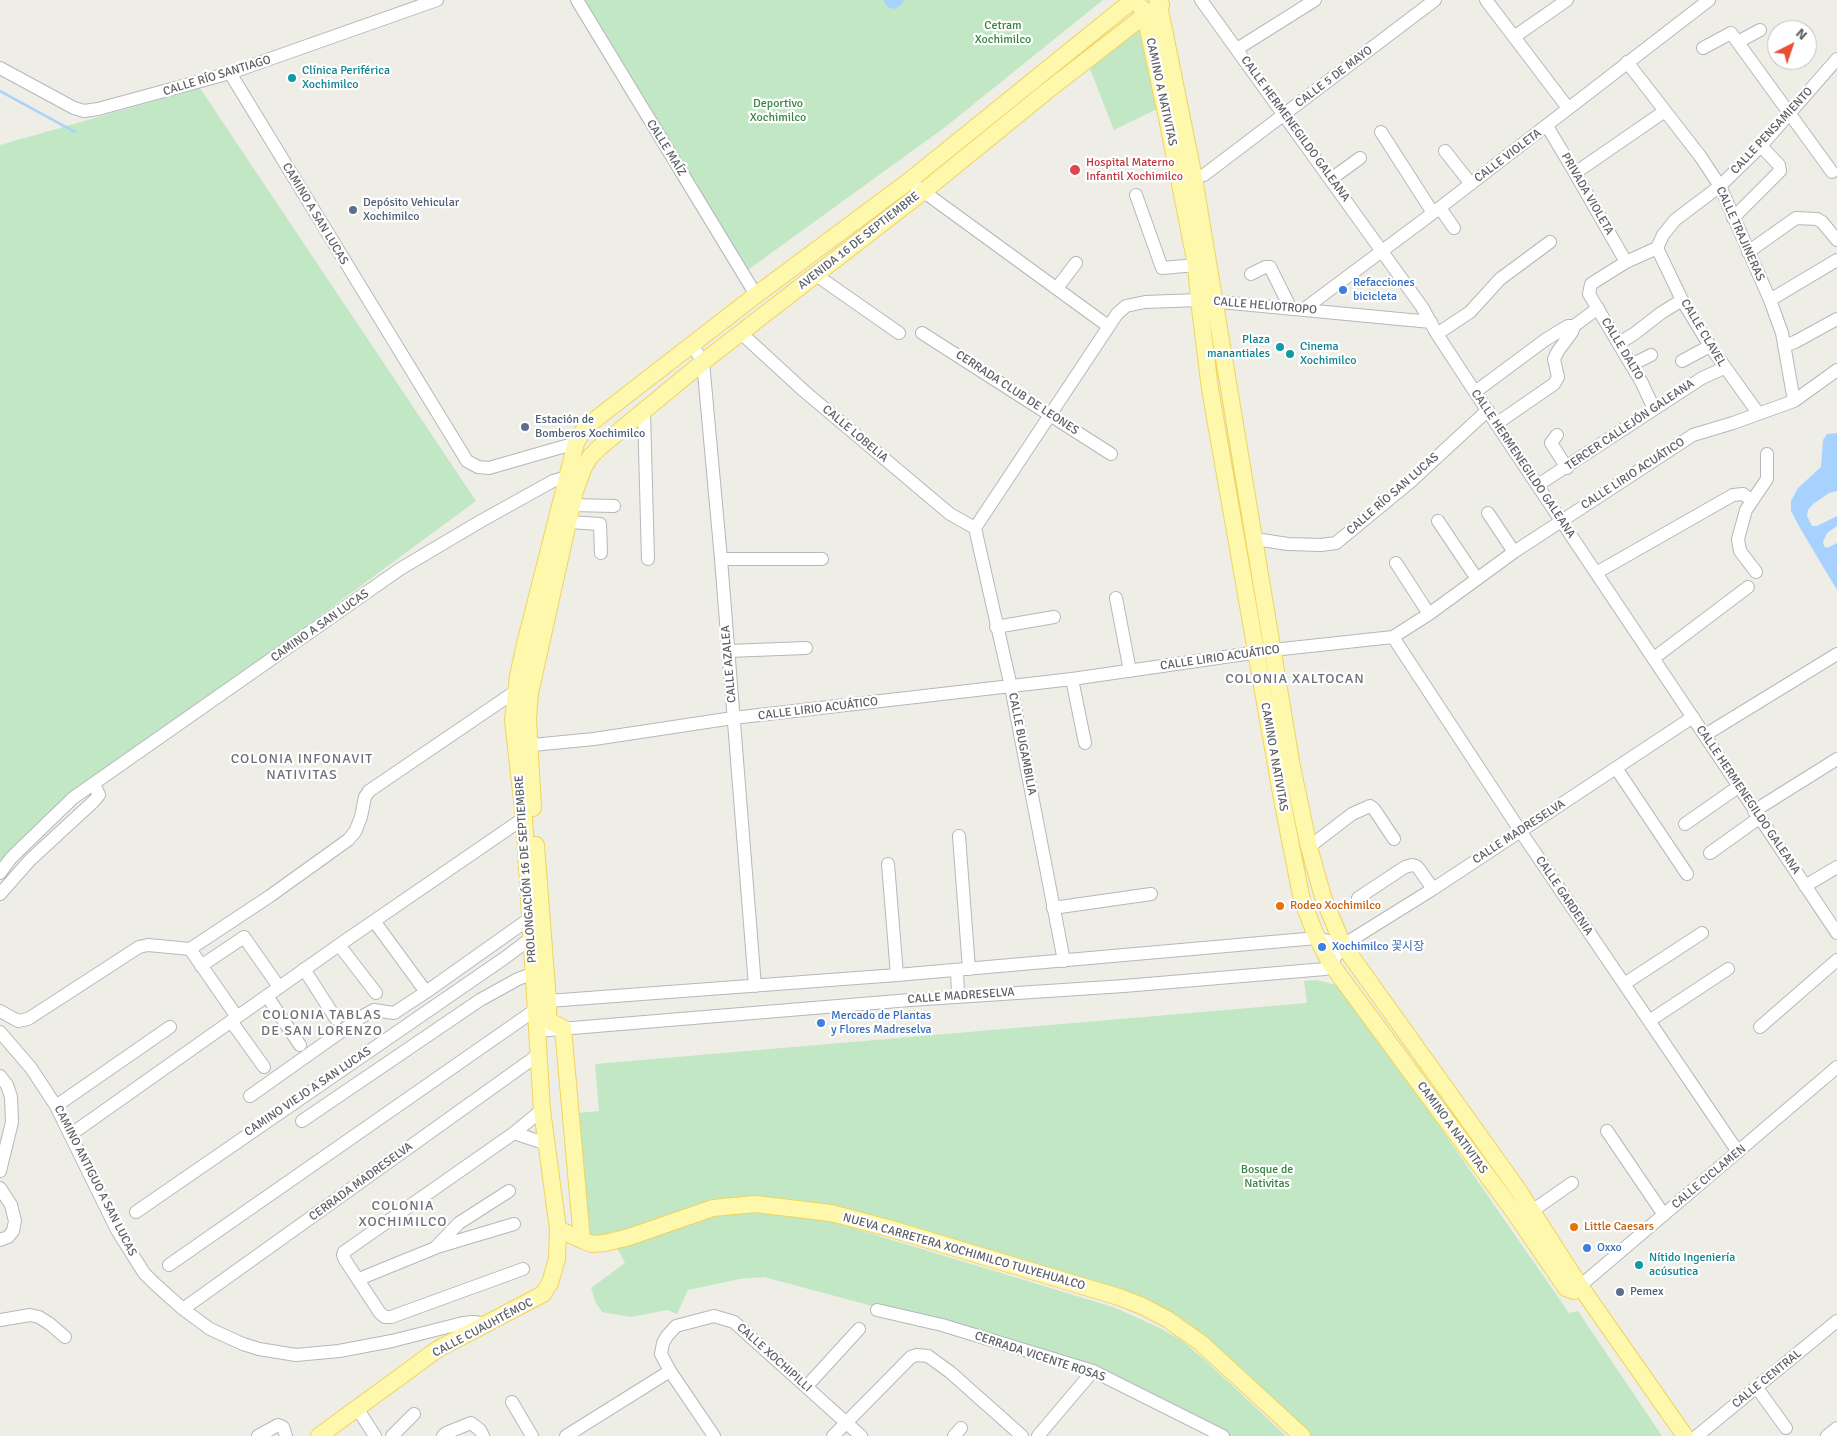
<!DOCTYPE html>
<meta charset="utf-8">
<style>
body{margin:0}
#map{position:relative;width:1837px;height:1436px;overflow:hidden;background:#efeee6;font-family:Signika,sans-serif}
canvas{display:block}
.north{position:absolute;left:1767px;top:20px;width:50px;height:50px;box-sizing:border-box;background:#fff;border:1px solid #bebfc2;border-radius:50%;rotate:41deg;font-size:14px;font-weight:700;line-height:20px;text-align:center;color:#5d6066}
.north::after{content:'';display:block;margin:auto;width:18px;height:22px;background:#e84f33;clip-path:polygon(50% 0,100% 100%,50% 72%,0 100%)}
</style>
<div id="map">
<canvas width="1837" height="1436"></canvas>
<div class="north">N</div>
</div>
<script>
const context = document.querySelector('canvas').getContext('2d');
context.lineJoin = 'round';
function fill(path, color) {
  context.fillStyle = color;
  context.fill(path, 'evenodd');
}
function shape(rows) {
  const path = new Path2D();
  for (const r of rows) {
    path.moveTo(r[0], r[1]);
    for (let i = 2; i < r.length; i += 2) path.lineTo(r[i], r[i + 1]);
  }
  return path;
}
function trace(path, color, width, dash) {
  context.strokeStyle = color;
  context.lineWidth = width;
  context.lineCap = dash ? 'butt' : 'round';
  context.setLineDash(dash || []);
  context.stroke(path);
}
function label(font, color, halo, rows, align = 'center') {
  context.font = font + ' Signika,"Noto Sans KR",sans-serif';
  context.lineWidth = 4.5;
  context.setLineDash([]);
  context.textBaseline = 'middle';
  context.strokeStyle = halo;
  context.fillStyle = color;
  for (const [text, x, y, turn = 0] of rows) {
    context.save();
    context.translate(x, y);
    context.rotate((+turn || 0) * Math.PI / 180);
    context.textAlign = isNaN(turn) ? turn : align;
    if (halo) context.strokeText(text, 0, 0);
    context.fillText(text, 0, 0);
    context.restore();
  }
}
const green = shape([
 [583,0,1103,0,944,128,745,272],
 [1142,22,1157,109,1114,130,1090,69],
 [200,88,476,501,73,798,0,868,0,145],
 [1317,980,1343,987,1569,1313,1578,1311,1662,1436,1305,1436,1177,1323,787,1200,612,1237,588,1236,577,1113,599,1111,595,1064,1307,1003,1304,981],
 [740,1211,813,1216,1113,1307,1160,1328,1181,1340,1205,1360,1286,1436,1217,1436,1150,1395,876,1307,764,1277,740,1279,688,1290,677,1314,667,1310,631,1317,602,1312,596,1303,591,1288,625,1263,617,1248,715,1215]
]);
const water = shape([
 [883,0,904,0,901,5,895,9,888,7],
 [1837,433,1837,491,1829,493,1813,504,1808,510,1807,516,1812,526,1817,526,1837,516,1837,526,1827,533,1823,542,1824,546,1827,548,1837,543,1837,590,1800,528,1791,511,1791,501,1798,488,1821,467,1823,440,1827,434]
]);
const stream = shape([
 [0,91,75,132]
]);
const minor = shape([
 [577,0,756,295],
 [1201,0,1422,307,1437,334,1475,392,1837,933],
 [1486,0,1568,108],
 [1514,37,1567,0],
 [1738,42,1760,30],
 [1703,48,1731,33,1832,172],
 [1237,49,1315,0],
 [1627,62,1700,156,1720,186,1770,300,1782,333,1794,401],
 [0,68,74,108,84,111,98,109,230,73,437,0],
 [230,73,467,461,478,467,489,468,576,443],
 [1547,126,1575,173,1626,262],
 [1381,132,1433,213],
 [1445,151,1471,184],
 [1575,173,1665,111],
 [1187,179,1204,175,1435,0],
 [1331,179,1360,158],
 [909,181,1108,326],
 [1136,195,1162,268,1196,265],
 [1440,208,1454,228],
 [1733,218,1780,171,1779,165,1761,146],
 [1657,248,1682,300,1710,346,1758,413],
 [1748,252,1796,218,1817,219,1822,222,1837,240],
 [1251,274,1265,267,1270,267,1291,309],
 [816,275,899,333],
 [1057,288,1076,263],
 [1770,300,1837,260],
 [1304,309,1433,213,1709,0],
 [1574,326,1598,308],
 [741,333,804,391,950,514,975,528],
 [922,333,1111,454],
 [1437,334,1470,312,1500,279,1550,242],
 [1619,343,1634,334,1661,313,1682,300],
 [692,345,703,362,721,559,755,986],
 [1784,346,1795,342,1837,319],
 [1682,361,1710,346],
 [1631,365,1651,355],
 [1475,392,1545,340,1568,326,1574,326,1572,332,1558,351,1554,359,1558,377,1554,384,1496,424],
 [1654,409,1642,383,1589,294,1591,284,1626,262,1657,248,1663,235,1675,220,1720,186,1761,146,1837,59],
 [644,412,648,559],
 [1557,435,1551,443,1567,468],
 [1538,485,1702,378,1724,368],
 [572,505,614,506],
 [1488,513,1514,552],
 [1438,521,1477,579],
 [569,522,600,524,601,553],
 [975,528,1117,314,1126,306,1145,302,1199,300,1431,322],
 [975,528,1011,687,1064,961],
 [1255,539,1288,544,1321,545,1336,543,1410,482,1488,410],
 [721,559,822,559],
 [1396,563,1429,614],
 [1756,572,1740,551,1738,539,1746,510,1767,479,1767,454],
 [1596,573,1733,495,1743,494,1751,500],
 [1116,598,1130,671],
 [996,627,1054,617],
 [1393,637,1521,832,1738,1152],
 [728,651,806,648],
 [1654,658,1748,587],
 [1072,679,1085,743],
 [1705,735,1837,654],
 [522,746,594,739,733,718,1072,679,1273,650,1393,637,1429,614,1514,552,1693,435,1733,423,1794,401,1837,370],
 [1616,768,1687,874],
 [1754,811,1837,759],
 [1685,824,1738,787],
 [959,836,969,969],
 [1309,847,1352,814,1370,806,1374,809,1394,839],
 [1710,853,1759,818],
 [888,864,897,975],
 [0,873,11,858,73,798,400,569,481,521,553,481,567,477,574,478],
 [1805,886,1837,867],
 [0,894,30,860,94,801,99,795,94,784],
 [1358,898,1405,867,1412,865,1416,866,1419,869,1433,889],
 [1053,908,1151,894],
 [374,921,426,992],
 [339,945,376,993],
 [190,949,237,1017],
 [201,966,244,937,279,987],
 [304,969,336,1019],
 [957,970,958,997],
 [1624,984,1702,933],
 [267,996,300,1045],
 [0,1011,18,1021,28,1019,139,947,148,945,190,949,270,896,348,840,355,832,361,817,365,797,369,791,516,691],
 [231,1021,264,1067],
 [1649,1021,1728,969],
 [1760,1027,1837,960],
 [536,1031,910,1000,1124,986,1325,969,1331,964,1343,945,1433,889,1693,717],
 [0,1032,31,1068,56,1106,117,1230,144,1273,155,1284,183,1309,210,1329,243,1344,259,1349,296,1355,339,1351,392,1341,463,1323,473,1322,488,1324],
 [0,1076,7,1085,11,1097,12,1122,0,1171],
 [250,1096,363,1016,374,1010,394,1013,426,992,529,919],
 [56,1106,170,1027],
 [302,1121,480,1000,518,979,534,973],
 [1607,1131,1664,1215],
 [514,1133,547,1144],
 [70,1135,339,945,524,818],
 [0,1188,11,1205,15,1221,13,1231,8,1237,0,1240],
 [1532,1211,1572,1183],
 [136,1212,506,957,531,938],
 [437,1247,514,1224],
 [169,1265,548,1001,897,975,1317,938,1343,945],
 [523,1269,391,1317,385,1317,380,1313,345,1260,343,1255,344,1252,514,1133,542,1110],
 [359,1279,435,1248,459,1223,509,1191],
 [1580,1286,1837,1067],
 [183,1309,538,1055],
 [877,1310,942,1325,1093,1371,1223,1436],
 [0,1320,30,1315,39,1317,50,1324,65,1337],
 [807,1386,859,1329],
 [1757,1388,1786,1428],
 [512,1402,532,1436],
 [357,1408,375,1436],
 [258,1436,278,1425,283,1427,286,1436],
 [392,1436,414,1414],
 [443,1436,446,1433,471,1423,480,1430,483,1436],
 [566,1436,670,1371],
 [714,1436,670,1371,661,1354,663,1343,667,1336,676,1326,714,1316,734,1322,861,1436],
 [833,1436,911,1357,917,1355,928,1356,950,1372,1022,1436],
 [954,1436,961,1428],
 [1038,1436,1093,1371],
 [1697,1436,1837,1321],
 [1827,1436,1837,1428]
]);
const major = shape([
 [1133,0,909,181,756,295,592,422,583,431,576,443,525,644,518,676,513,720,524,818,542,1110,558,1229,582,1240,592,1244,605,1243,629,1237,713,1208,755,1204,831,1213,888,1228,1119,1297,1142,1306,1167,1319,1201,1343,1302,1436],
 [1158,0,1194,178,1292,767,1309,847,1323,897,1343,945,1519,1191,1580,1286,1685,1436],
 [1141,7,1145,15,1167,118,1196,265,1199,300,1210,389,1283,805,1302,900,1317,938,1331,964,1514,1212,1566,1288,1574,1291,1580,1286],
 [533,808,528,719,530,693,575,491,584,467,590,457,600,447,703,362,924,191,1047,91,1145,15,1161,5],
 [536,845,548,1001,548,1017,551,1022,563,1028,582,1240],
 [319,1436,438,1349,543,1294,550,1283,557,1259,558,1229]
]);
const markers = [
 [292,78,5,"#0f9aa8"],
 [1075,170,6,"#e0444e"],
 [353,210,5,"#5c6f8a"],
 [1343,290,5,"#3f7fe0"],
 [1280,347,5,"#0f9aa8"],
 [1290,354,5,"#0f9aa8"],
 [525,427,5,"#5c6f8a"],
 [1280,906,5,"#e8710a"],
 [1322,947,5,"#3f7fe0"],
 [821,1023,5,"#3f7fe0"],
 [1574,1227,5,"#e8710a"],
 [1587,1248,5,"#3f7fe0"],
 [1639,1265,5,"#0f9aa8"],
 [1620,1292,5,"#5c6f8a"]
];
const parkNames = [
 ["Cetram",1003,26],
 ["Xochimilco",1003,40],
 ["Deportivo",778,104],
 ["Xochimilco",778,118],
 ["Bosque de",1267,1170],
 ["Nativitas",1267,1184]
];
const cultureNames = [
 ["Clínica Periférica",302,71],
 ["Xochimilco",302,85],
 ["Plaza",1270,340,"right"],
 ["manantiales",1270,354,"right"],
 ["Cinema",1300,347],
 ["Xochimilco",1300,361],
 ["Nítido Ingeniería",1649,1258],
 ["acúsutica",1649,1272]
];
const streetNames = [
 ["CALLE RÍO SANTIAGO",217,76,-17],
 ["CALLE 5 DE MAYO",1334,77,-37],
 ["CAMINO A NATIVITAS",1161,92,78],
 ["CALLE HERMENEGILDO GALEANA",1295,129,54],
 ["CALLE PENSAMIENTO",1772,131,-47],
 ["CALLE MAÍZ",666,148,58],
 ["CALLE VIOLETA",1508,156,-37],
 ["PRIVADA VIOLETA",1587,194,60],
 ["CAMINO A SAN LUCAS",315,214,59],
 ["CALLE TRAJINERAS",1740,234,66],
 ["AVENIDA 16 DE SEPTIEMBRE",859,241,-38],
 ["CALLE HELIOTROPO",1265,306,5],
 ["CALLE CLAVEL",1703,333,59],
 ["CALLE DALTO",1622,349,59],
 ["CERRADA CLUB DE LEONES",1017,393,33],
 ["TERCER CALLEJÓN GALEANA",1630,425,-34],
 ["CALLE LOBELIA",855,434,40],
 ["CALLE HERMENEGILDO GALEANA",1523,464,56],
 ["CALLE LIRIO ACUÁTICO",1633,474,-33],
 ["CALLE RÍO SAN LUCAS",1393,494,-41],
 ["CAMINO A SAN LUCAS",320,626,-35],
 ["CALLE LIRIO ACUÁTICO",1220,658,-8],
 ["CALLE AZALEA",729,664,-95],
 ["CALLE LIRIO ACUÁTICO",818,709,-7],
 ["CALLE BUGAMBILIA",1022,744,79],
 ["CAMINO A NATIVITAS",1274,757,80],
 ["CALLE HERMENEGILDO GALEANA",1748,800,56],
 ["CALLE MADRESELVA",1519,832,-33],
 ["PROLONGACIÓN 16 DE SEPTIEMBRE",526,869,-94],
 ["CALLE GARDENIA",1564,896,56],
 ["CALLE MADRESELVA",961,996,-4],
 ["CAMINO VIEJO A SAN LUCAS",308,1092,-34],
 ["CAMINO A NATIVITAS",1452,1128,54],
 ["CALLE CICLAMEN",1709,1177,-40],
 ["CAMINO ANTIGUO A SAN LUCAS",95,1181,63],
 ["CERRADA MADRESELVA",361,1182,-36],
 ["NUEVA CARRETERA XOCHIMILCO TULYEHUALCO",964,1252,16],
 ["CALLE CUAUHTÉMOC",483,1328,-28],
 ["CERRADA VICENTE ROSAS",1040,1357,18],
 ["CALLE XOCHIPILLI",774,1358,42],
 ["CALLE CENTRAL",1767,1379,-39]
];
const healthNames = [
 ["Hospital Materno",1086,163],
 ["Infantil Xochimilco",1086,177]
];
const serviceNames = [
 ["Depósito Vehicular",363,203],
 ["Xochimilco",363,217],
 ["Estación de",535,420],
 ["Bomberos Xochimilco",535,434],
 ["Pemex",1630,1292]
];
const shopNames = [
 ["Refacciones",1353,283],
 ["bicicleta",1353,297],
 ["Xochimilco 꽃시장",1332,947],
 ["Mercado de Plantas",831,1016],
 ["y Flores Madreselva",831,1030],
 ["Oxxo",1597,1248]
];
const foodNames = [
 ["Rodeo Xochimilco",1290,906],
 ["Little Caesars",1584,1227]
];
const neighbourhoodNames = [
 ["COLONIA XALTOCAN",1295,679],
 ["COLONIA INFONAVIT",302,759],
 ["NATIVITAS",302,775],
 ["COLONIA TABLAS",322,1015],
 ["DE SAN LORENZO",322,1031],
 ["COLONIA",403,1206],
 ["XOCHIMILCO",403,1222]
];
fill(green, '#c2e7c5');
fill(water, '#a7d1fe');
trace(stream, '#a7d1fe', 2.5);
trace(minor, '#b6b7bc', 14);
trace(major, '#f1d35e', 18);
trace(minor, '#fff', 12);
trace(major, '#fef8ac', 16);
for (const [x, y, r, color] of markers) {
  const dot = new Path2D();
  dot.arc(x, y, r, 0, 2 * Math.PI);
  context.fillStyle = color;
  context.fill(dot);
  trace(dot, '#fff', 2);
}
label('12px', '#368440', '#fff', parkNames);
label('12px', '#0d838f', '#fff', cultureNames, 'left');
label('12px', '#5d6066', '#fff', streetNames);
label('12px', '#be3a42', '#fff', healthNames, 'left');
label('12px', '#4e5e75', '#fff', serviceNames, 'left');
label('12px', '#366cbe', '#fff', shopNames, 'left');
label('12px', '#c56008', '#fff', foodNames, 'left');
context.letterSpacing = '1px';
label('14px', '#6e7278', '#fff', neighbourhoodNames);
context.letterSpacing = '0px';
</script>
